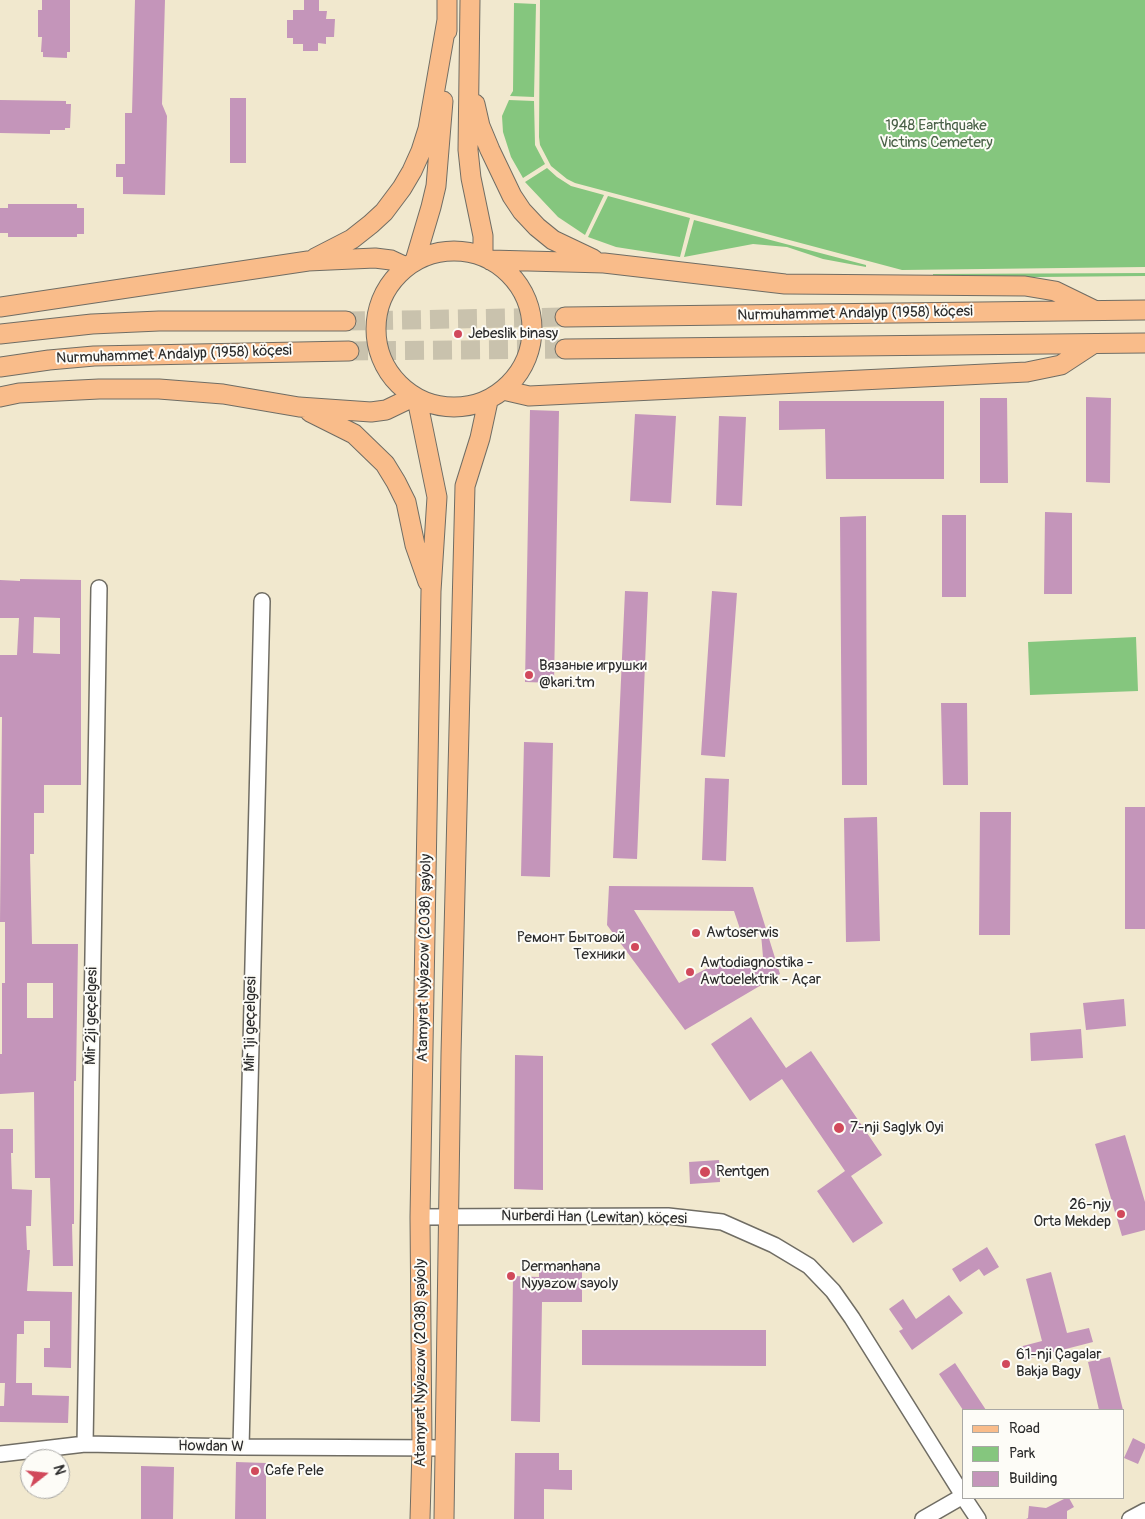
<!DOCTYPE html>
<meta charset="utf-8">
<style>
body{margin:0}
#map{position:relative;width:1145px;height:1519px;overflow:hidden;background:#f1e8ce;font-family:Pangolin,sans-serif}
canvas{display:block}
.legend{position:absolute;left:962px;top:1409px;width:162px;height:90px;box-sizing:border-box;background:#fdfcf7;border:1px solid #a9a8a5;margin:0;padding:6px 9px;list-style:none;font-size:15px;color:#2b2b2b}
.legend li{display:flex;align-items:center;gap:10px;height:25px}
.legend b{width:25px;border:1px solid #a9a8a5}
.north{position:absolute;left:20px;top:1449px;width:50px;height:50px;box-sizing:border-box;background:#fdfcf7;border:1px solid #a9a8a5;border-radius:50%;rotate:74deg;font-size:14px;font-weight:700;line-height:20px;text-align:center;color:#2b2b2b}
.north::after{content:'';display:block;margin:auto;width:18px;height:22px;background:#d1495b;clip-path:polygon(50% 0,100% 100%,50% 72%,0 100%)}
</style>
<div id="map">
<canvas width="1145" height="1519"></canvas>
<ul class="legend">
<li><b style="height:6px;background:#f9bc8a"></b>Road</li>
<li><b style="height:14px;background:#85c67e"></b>Park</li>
<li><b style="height:14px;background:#c495ba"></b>Building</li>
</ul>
<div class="north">N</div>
</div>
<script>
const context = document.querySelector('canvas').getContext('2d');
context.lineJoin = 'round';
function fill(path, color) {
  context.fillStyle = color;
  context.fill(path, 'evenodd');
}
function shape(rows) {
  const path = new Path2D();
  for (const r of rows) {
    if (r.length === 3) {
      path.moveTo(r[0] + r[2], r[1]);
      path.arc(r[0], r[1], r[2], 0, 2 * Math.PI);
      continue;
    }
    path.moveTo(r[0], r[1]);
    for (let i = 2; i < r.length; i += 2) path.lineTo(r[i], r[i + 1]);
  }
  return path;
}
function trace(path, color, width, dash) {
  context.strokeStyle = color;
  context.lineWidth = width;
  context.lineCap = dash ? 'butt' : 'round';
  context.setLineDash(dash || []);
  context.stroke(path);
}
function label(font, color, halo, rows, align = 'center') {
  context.font = font + ' Pangolin,sans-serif';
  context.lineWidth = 4;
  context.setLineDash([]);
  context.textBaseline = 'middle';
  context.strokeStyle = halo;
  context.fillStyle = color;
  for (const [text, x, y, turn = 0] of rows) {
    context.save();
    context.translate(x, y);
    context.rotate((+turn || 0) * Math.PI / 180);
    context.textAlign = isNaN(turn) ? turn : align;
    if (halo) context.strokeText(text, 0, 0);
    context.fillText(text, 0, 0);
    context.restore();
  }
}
const green = shape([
 [540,0,1145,0,1145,267,902,270,575,183,567,179,551,166,540,145,539,137],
 [514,3,536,4,534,97,510,96,513,91],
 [509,100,534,101,535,145,545,164,523,178,511,157,503,132,502,116],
 [547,168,557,177,571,186,604,195,585,235,558,217,525,182],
 [608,196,690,218,680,257,616,247,588,237],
 [694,220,866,265,866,267,823,259,787,247,753,244,684,257],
 [1145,273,1145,276,933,278,933,274],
 [1136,637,1138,691,1030,695,1028,642]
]);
const building = shape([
 [42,0,70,0,70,52,67,52,67,58,43,57,43,52,41,52,42,37,38,37,38,10,42,10],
 [135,0,165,0,162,104,167,116,165,195,123,194,123,177,116,177,116,164,125,164,125,113,132,113],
 [304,0,319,0,319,11,327,11,326,19,335,19,334,37,326,37,326,44,318,43,318,51,303,51,303,44,293,44,293,38,287,38,287,20,293,20,293,10,304,10],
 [230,98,246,98,246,163,230,163],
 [0,100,66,101,66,104,71,104,70,128,65,128,65,130,50,130,50,134,0,133],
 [8,204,77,204,77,208,84,208,84,234,77,234,77,237,8,237,8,233,0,233,0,208,8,208],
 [1086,397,1111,398,1110,483,1086,482],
 [980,398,1007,398,1008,483,980,483],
 [779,401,944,401,944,479,826,479,825,429,779,430],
 [530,410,559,411,554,683,525,682],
 [635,414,676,416,671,503,630,501],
 [719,416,746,417,742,506,716,505],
 [1045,512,1072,513,1072,594,1044,594],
 [942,515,966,515,966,597,942,597],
 [866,516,867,785,842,785,840,517],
 [20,579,81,580,81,785,44,785,44,813,34,813,34,854,30,854,32,944,78,944,76,1081,74,1081,74,1224,72,1224,73,1266,53,1266,50,1178,35,1178,34,1092,0,1094,0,1054,2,1054,2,983,5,983,5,922,0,922,2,717,0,717,0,655,17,655,19,618,0,618,0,580,20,581],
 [34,617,60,618,60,654,33,653],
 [27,983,53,983,53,1018,27,1018],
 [625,591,648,592,637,859,613,858],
 [712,591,737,593,725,757,701,755],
 [941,703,967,703,968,785,943,785],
 [524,742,553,743,550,877,521,876],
 [705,778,729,779,726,861,702,860],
 [1125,807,1145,807,1145,929,1125,929],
 [980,812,1011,812,1010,935,979,935],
 [877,817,880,941,846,942,844,818],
 [609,886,753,887,780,974,685,1030,607,925],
 [634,910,734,911,742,935,761,934,763,957,739,969,721,961,679,983],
 [1124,999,1126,1026,1086,1030,1083,1003],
 [751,1017,786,1068,811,1051,882,1155,851,1176,883,1223,853,1243,817,1191,845,1171,782,1079,750,1101,711,1044],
 [1081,1029,1083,1058,1031,1061,1030,1033],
 [515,1055,543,1056,543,1190,514,1189],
 [0,1129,13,1129,13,1153,11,1153,12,1189,32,1190,31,1226,26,1226,27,1250,30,1250,27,1291,72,1292,71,1368,44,1367,44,1348,50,1348,50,1321,24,1321,24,1334,17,1334,16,1383,32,1383,32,1395,69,1396,68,1423,0,1422,0,1406,4,1406,5,1383,0,1383],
 [1125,1135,1145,1202,1145,1230,1122,1236,1095,1144],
 [719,1160,720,1182,690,1184,689,1162],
 [987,1247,999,1267,984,1276,979,1269,960,1282,952,1269],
 [539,1268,582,1269,582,1302,542,1302,540,1422,511,1421,513,1276,539,1277],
 [1051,1272,1067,1333,1089,1328,1093,1342,1023,1360,1019,1347,1042,1341,1026,1279],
 [949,1295,963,1313,912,1350,899,1331,903,1329,889,1309,903,1299,916,1319],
 [582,1330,766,1330,766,1366,582,1365],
 [1110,1357,1123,1410,1099,1410,1088,1362],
 [955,1363,986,1410,963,1410,939,1374],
 [1133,1438,1145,1444,1145,1448,1138,1464,1124,1458],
 [515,1453,559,1453,559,1470,572,1470,572,1490,544,1489,544,1519,514,1519],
 [236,1462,266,1463,266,1519,235,1519],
 [141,1466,174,1467,173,1519,141,1519],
 [1066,1498,1069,1498,1074,1507,1067,1511,1067,1519,1026,1519,1028,1518,1029,1506,1046,1508]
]);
const majorTunnel = shape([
 [346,321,565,317],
 [349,351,565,349]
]);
const minor = shape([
 [420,1217,668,1216,722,1222,774,1245,809,1266,833,1291,852,1318,964,1497],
 [85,1444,99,588],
 [241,1447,262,601],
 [0,1454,85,1444,241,1447,446,1448],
 [964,1498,978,1519],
 [923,1519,963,1496],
 [1130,1519,1145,1511]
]);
const major = shape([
 [470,0,468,150,471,178,483,236,483,256],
 [447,31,447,0],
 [475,104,480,126,490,150,512,196,522,211,537,227,553,240,593,259],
 [454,329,78],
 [315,258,352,239,371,224,384,212,402,188,412,171,421,151,428,129,447,20],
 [490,260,604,263,785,284,1025,286,1055,291,1094,310],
 [415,261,431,207,436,186,443,101],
 [0,307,308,261,375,258,391,260,406,267],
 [565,317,1145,310],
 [0,334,92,324,159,321,346,321],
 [565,349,1145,343],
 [0,367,49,360,94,356,349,351],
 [503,390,529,396,1027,372,1061,365,1093,344],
 [0,397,19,393,99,389,159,389,223,394,299,407,371,412,386,410,413,397],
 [417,399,437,497,431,591,420,1217,422,1448,420,1519],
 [310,412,354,434,385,464,396,482,406,502,415,545,428,582],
 [444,1519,451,1054,465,486,480,438,488,401]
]);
const markers = [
 [458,334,5,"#d1495b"],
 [529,675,5,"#d1495b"],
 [696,933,5,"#d1495b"],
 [635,947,5,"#d1495b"],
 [690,972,5,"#d1495b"],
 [839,1128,6,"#d1495b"],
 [705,1172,6,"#d1495b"],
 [1121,1214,5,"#d1495b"],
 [511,1276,5,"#d1495b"],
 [1006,1364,5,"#d1495b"],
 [255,1471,5,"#d1495b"]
];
const parkNames = [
 ["1948 Earthquake",936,126],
 ["Victims Cemetery",936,143]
];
const streetNames = [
 ["Nurmuhammet Andalyp (1958) köçesi",855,314,-1],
 ["Nurmuhammet Andalyp (1958) köçesi",174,355,-2],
 ["Atamyrat Nyýazow (2038) şaýoly",425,958,-89],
 ["Mir 2ji geçelgesi",92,1016,-89],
 ["Mir 1ji geçelgesi",251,1024,-89],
 ["Nurberdi Han (Lewitan) köçesi",594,1218,1],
 ["Atamyrat Nyýazow (2038) şaýoly",421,1363,-90],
 ["Howdan W",211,1447,1]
];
const poiNames = [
 ["Jebeslik binasy",468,334],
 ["Вязаные игрушки",539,666],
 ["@kari.tm",539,683],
 ["Awtoserwis",706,933],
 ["Ремонт Бытовой",625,938,"right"],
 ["Техники",625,955,"right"],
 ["Awtodiagnostika -",700,963],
 ["Awtoelektrik - Açar",700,980],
 ["7-nji Saglyk Oyi",850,1128],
 ["Rentgen",716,1172],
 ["26-njy",1111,1205,"right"],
 ["Orta Mekdep",1111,1222,"right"],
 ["Dermanhana",521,1267],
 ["Nyyazow sayoly",521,1284],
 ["61-nji Çagalar",1016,1355],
 ["Bakja Bagy",1016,1372],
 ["Cafe Pele",265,1471]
];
fill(green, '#85c67e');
fill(building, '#c495ba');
trace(majorTunnel, '#c9c2ad', 19, [19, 9]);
trace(minor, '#706d64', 18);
trace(major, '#706d64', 21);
trace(minor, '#fff', 15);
trace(major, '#f9bc8a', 19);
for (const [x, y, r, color] of markers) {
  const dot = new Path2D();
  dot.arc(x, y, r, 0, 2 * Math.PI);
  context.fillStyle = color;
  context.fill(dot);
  trace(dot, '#fdfcf7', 2);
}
label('15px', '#4a6148', '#fdfcf7', parkNames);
label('15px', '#2b2b2b', '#fdfcf7', streetNames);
label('15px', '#2b2b2b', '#fdfcf7', poiNames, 'left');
</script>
